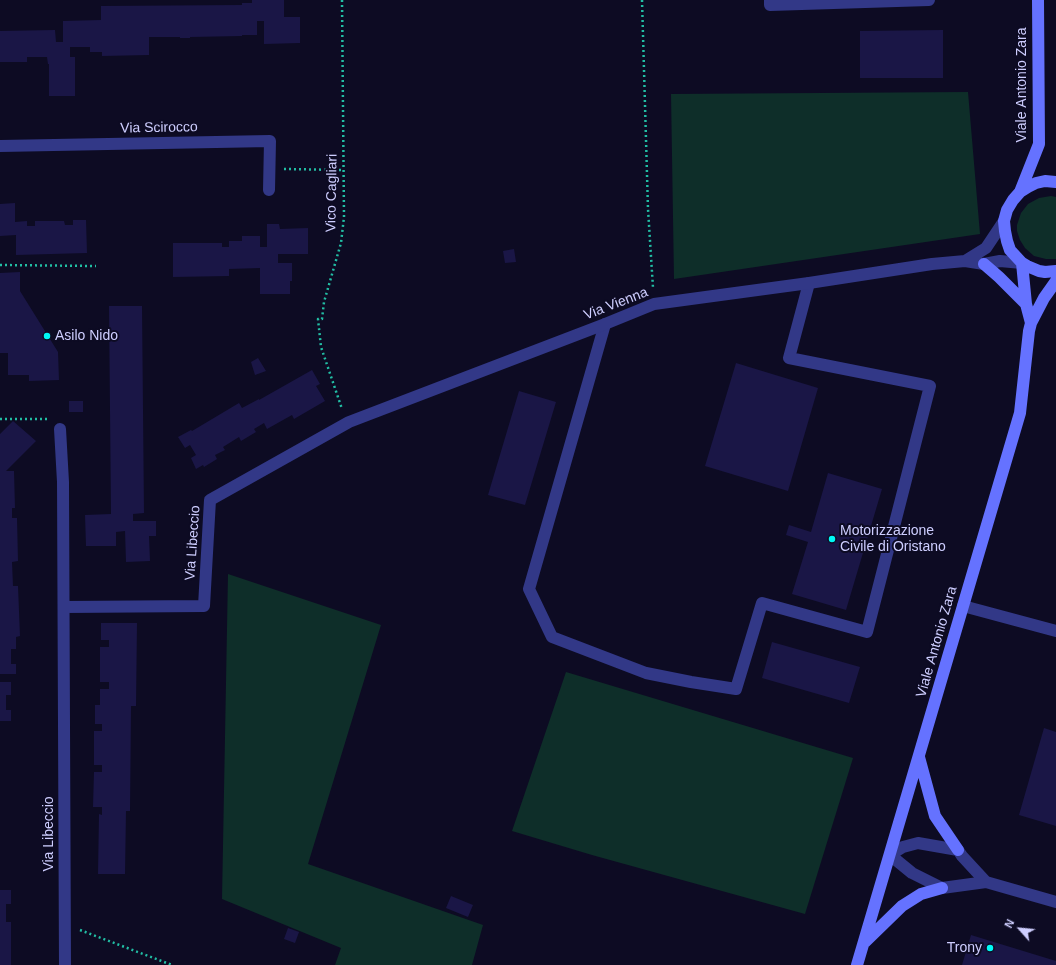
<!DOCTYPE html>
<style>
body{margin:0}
#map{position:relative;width:1056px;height:965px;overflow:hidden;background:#0d0b23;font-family:Helvetica,sans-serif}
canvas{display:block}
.north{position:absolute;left:1000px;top:909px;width:40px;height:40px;-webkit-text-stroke:3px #0d0b23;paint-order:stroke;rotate:297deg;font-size:11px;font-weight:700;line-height:16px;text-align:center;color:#ceceff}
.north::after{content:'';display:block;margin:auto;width:14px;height:18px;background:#ceceff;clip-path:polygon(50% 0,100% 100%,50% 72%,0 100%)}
</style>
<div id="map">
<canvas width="1056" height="965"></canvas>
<div class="north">N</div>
</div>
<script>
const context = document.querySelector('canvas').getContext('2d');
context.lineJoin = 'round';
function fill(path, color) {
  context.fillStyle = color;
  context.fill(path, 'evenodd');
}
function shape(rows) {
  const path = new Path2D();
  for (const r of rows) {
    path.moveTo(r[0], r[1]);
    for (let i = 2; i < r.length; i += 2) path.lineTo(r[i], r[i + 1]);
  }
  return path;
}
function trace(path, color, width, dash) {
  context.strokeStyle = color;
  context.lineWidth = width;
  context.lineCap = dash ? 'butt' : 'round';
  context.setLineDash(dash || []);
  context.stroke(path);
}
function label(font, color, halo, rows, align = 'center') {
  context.font = font + ' Helvetica,sans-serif';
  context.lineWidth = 4;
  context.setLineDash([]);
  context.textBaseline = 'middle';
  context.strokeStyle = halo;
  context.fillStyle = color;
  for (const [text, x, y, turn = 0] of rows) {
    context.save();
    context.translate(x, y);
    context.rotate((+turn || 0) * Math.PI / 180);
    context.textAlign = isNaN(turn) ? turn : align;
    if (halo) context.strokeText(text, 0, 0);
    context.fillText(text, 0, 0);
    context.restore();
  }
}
const green = shape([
 [968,92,980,234,674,279,671,94],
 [1051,196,1056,197,1056,259,1046,259,1034,256,1025,248,1020,240,1017,231,1017,225,1021,213,1028,204,1039,198],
 [228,574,381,625,308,864,483,925,472,965,335,965,341,948,222,899],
 [566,672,853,758,805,914,592,855,512,831]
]);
const building = shape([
 [252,0,284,0,284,17,300,17,300,43,264,44,264,21,257,21,257,35,242,35,242,36,190,37,190,38,180,38,180,37,149,37,149,55,102,56,102,52,90,52,90,47,70,47,70,57,75,57,75,96,49,96,49,64,48,64,47,57,27,57,27,62,0,62,0,31,55,30,56,42,63,42,63,21,101,20,101,6,242,5,242,3,252,3],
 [943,30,943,78,860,78,860,31],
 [15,203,15,222,27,221,27,226,35,226,35,221,64,221,65,225,73,225,73,220,86,220,87,253,16,255,16,235,0,236,0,204],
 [267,224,279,224,280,229,308,228,308,254,278,254,278,263,292,263,292,281,290,281,290,294,260,294,260,268,229,269,229,276,173,277,173,243,222,243,222,247,229,247,229,241,242,241,242,236,260,236,260,247,267,247],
 [514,249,516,262,505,263,503,251],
 [20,272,20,291,58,352,59,380,29,381,29,375,8,375,8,353,0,353,0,273],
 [109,306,142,306,144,513,133,514,133,521,156,521,156,536,149,536,150,561,126,562,125,531,116,532,116,546,86,546,85,515,111,514],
 [258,358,266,371,255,375,251,362],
 [736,363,818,388,788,491,705,466],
 [312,370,320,384,316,386,325,401,294,419,292,415,267,429,264,423,254,429,256,432,241,441,239,437,223,447,225,450,215,455,217,459,204,467,203,465,196,469,191,458,196,455,190,445,185,448,178,437,191,430,192,431,239,403,242,408,259,399,259,400],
 [519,391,556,402,525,505,488,495],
 [69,401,83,401,83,412,69,412],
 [13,421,36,441,6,471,14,471,15,508,12,508,12,518,17,518,18,561,12,562,13,586,18,586,20,636,16,637,16,649,11,649,11,664,16,664,16,674,0,674,0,434],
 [828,473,882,489,846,610,792,594,808,542,786,535,789,525,811,532],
 [101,623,137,623,136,706,131,706,130,811,126,811,125,874,98,874,99,814,102,815,102,807,93,807,94,772,102,772,102,765,94,765,94,731,102,731,102,724,95,724,95,705,100,705,100,689,109,689,109,682,100,682,100,647,109,647,109,640,101,640],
 [772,642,860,667,849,703,762,678],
 [0,682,11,682,11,695,6,695,6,710,11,710,11,721,0,721],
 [1044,728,1056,732,1056,826,1019,815],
 [0,890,11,890,11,904,6,904,6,922,11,922,11,965,0,965],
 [451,896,473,905,468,917,446,908],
 [288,928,299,932,295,943,284,939],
 [971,935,1056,961,1056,965,962,965]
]);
const path = shape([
 [342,0,344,217,341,243,324,302,322,319,318,319,321,347,342,409],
 [642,0,648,209,653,288],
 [284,169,343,170],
 [0,265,96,266],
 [0,419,48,419],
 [80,930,172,965]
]);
const lane = shape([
 [770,0,770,5,929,0],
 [605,324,529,589,552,637,646,673,691,682,736,689,762,603,867,632,930,386,789,358,809,283],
 [963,606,1056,631]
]);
const street = shape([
 [0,146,270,141,269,190],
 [965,261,986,248,1004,221],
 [60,429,63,482,65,965],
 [64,607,204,606,210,500,349,422,605,324,654,304,809,283,932,264,965,261,984,264,1000,261,1022,263],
 [986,882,962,856,958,850,918,843,903,847,890,855,912,873,942,888,986,882,1056,902]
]);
const secondary = shape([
 [1056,182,1045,181,1036,183,1028,187,1020,192,1013,200,1007,210,1004,221,1005,231,1007,241,1010,250,1022,263,1027,266,1039,271,1045,272,1056,271],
 [1020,192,1039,144,1038,0],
 [1022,263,1026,304,1031,323],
 [984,264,999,277,1026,304],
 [919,757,935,816,958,850],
 [865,942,902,906,921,894,942,888],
 [857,965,1020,413,1029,331,1031,323,1044,298,1056,281]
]);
const markers = [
 [47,336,4,"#00f9f6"],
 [832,539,4,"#00f9f6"],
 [990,948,4,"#00f9f6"]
];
const streetNames = [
 ["Viale Antonio Zara",1022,85,-90],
 ["Via Scirocco",159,128,-1],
 ["Vico Cagliari",332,193,-89],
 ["Via Vienna",616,304,-21],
 ["Via Libeccio",193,543,-86],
 ["Viale Antonio Zara",937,642,-74],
 ["Via Libeccio",49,834,-90]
];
const poiNames = [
 ["Asilo Nido",55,336],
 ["Motorizzazione",840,531],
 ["Civile di Oristano",840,547],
 ["Trony",982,948,"right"]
];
fill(green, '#0e2e29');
fill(building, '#1a1646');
trace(path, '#22bea4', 2.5, [2, 3]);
trace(lane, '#323887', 12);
trace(street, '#323887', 12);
trace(secondary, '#6572ff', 12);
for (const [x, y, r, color] of markers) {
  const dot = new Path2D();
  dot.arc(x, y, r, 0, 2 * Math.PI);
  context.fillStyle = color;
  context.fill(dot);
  trace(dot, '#0d0b23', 1.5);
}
label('14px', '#ceceff', '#0d0b23', streetNames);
label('14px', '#ceceff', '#0d0b23', poiNames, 'left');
</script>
